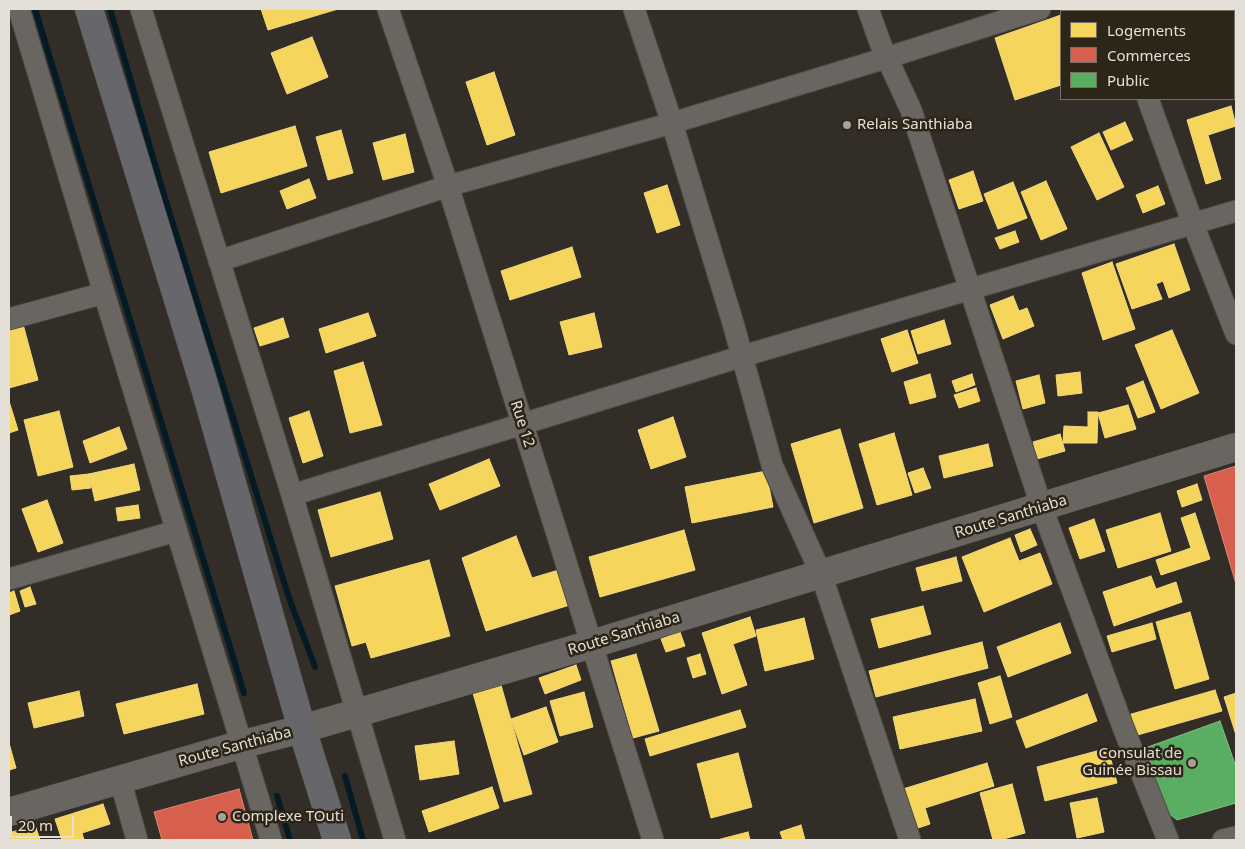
<!DOCTYPE html>
<meta charset="utf-8">
<style>
body{margin:0}
#map{position:relative;width:1245px;height:849px;overflow:hidden;background:#322e27;font-family:"Noto Sans",sans-serif}
canvas{display:block}
.frame{position:absolute;inset:0;border:10px solid #e4dfd7;pointer-events:none}
.legend{position:absolute;left:1060px;top:10px;width:175px;height:90px;box-sizing:border-box;background:#2d2518;border:1px solid #766f64;margin:0;padding:6px 9px;list-style:none;font-size:15px;color:#e4dfd7}
.legend li{display:flex;align-items:center;gap:10px;height:25px}
.legend b{width:25px;border:1px solid #766f64}
.scale{position:absolute;left:10px;top:816px;width:64px;height:22px;box-sizing:border-box;border:2px solid #e4dfd7;border-top:0;padding-left:6px;font-size:15px;line-height:18px;white-space:nowrap;color:#e4dfd7;-webkit-text-stroke:4px #2d2518;paint-order:stroke}
</style>
<div id="map">
<canvas width="1245" height="849"></canvas>
<div class="frame"></div>
<ul class="legend">
<li><b style="height:14px;background:#f6d55c"></b>Logements</li>
<li><b style="height:14px;background:#d6604d"></b>Commerces</li>
<li><b style="height:14px;background:#5aae61"></b>Public</li>
</ul>
<div class="scale">20 m</div>
</div>
<script>
const context = document.querySelector('canvas').getContext('2d');
context.lineJoin = 'round';
function fill(path, color) {
  context.fillStyle = color;
  context.fill(path, 'evenodd');
}
function shape(rows) {
  const path = new Path2D();
  for (const r of rows) {
    path.moveTo(r[0], r[1]);
    for (let i = 2; i < r.length; i += 2) path.lineTo(r[i], r[i + 1]);
  }
  return path;
}
function trace(path, color, width, dash) {
  context.strokeStyle = color;
  context.lineWidth = width;
  context.lineCap = dash ? 'butt' : 'round';
  context.setLineDash(dash || []);
  context.stroke(path);
}
function label(font, color, halo, rows, align = 'center') {
  context.font = font + ' "Noto Sans",sans-serif';
  context.lineWidth = 5;
  context.setLineDash([]);
  context.textBaseline = 'middle';
  context.strokeStyle = halo;
  context.fillStyle = color;
  for (const [text, x, y, turn = 0] of rows) {
    context.save();
    context.translate(x, y);
    context.rotate((+turn || 0) * Math.PI / 180);
    context.textAlign = isNaN(turn) ? turn : align;
    if (halo) context.strokeText(text, 0, 0);
    context.fillText(text, 0, 0);
    context.restore();
  }
}
const homes = shape([
 [261,9,338,9,268,30,261,9],
 [1123,9,1152,9,1153,11,1124,11,1123,9],
 [1061,15,1061,85,1015,100,995,38,1061,15],
 [1234,16,1236,16,1236,63,1234,63,1234,16],
 [312,37,328,77,287,94,271,53,312,37],
 [494,72,515,135,487,145,466,82,494,72],
 [1231,106,1236,126,1208,135,1221,179,1206,184,1187,120,1231,106],
 [1125,122,1133,140,1111,150,1103,132,1125,122],
 [295,126,307,166,221,193,209,152,295,126],
 [341,130,353,173,328,180,316,137,341,130],
 [1099,133,1124,187,1097,200,1071,147,1099,133],
 [405,134,414,172,383,180,373,143,405,134],
 [973,171,983,201,959,209,949,180,973,171],
 [309,179,316,198,287,209,280,191,309,179],
 [1046,181,1067,229,1041,240,1021,192,1046,181],
 [1013,182,1027,218,998,229,984,194,1013,182],
 [667,185,680,225,657,233,644,193,667,185],
 [1158,186,1165,204,1143,213,1136,195,1158,186],
 [1015,231,1019,242,1000,249,995,238,1015,231],
 [1174,244,1190,290,1169,298,1163,281,1156,284,1162,299,1132,309,1116,264,1174,244],
 [572,247,581,277,510,300,501,271,572,247],
 [1112,262,1135,329,1103,340,1082,273,1112,262],
 [1013,296,1019,311,1027,308,1034,326,1003,339,990,305,1013,296],
 [368,313,376,336,326,353,319,329,368,313],
 [594,313,602,347,569,355,560,322,594,313],
 [283,318,289,337,260,346,254,328,283,318],
 [944,320,951,344,918,354,911,331,944,320],
 [23,324,38,380,9,388,9,328,23,324],
 [907,330,918,363,892,372,881,339,907,330],
 [1172,330,1199,393,1161,409,1135,345,1172,330],
 [363,362,382,425,350,433,334,371,363,362],
 [1080,372,1082,393,1058,396,1056,375,1080,372],
 [930,374,936,397,910,404,904,382,930,374],
 [972,374,975,385,956,392,952,381,972,374],
 [1039,375,1045,403,1023,409,1016,381,1039,375],
 [1143,381,1155,412,1138,418,1126,388,1143,381],
 [976,388,980,401,959,408,954,395,976,388],
 [9,401,18,430,9,433,9,401],
 [1128,405,1136,429,1105,438,1098,413,1128,405],
 [59,411,73,467,38,476,24,420,59,411],
 [309,411,323,456,303,463,289,418,309,411],
 [1088,412,1098,412,1097,443,1063,443,1064,426,1088,427,1088,412],
 [673,417,686,457,651,469,638,430,673,417],
 [119,427,127,449,90,463,83,441,119,427],
 [840,429,863,508,814,523,791,444,840,429],
 [894,433,912,495,877,505,859,444,894,433],
 [1060,434,1065,451,1037,459,1033,442,1060,434],
 [988,444,993,466,944,478,939,456,988,444],
 [489,459,500,486,440,510,429,484,489,459],
 [134,464,140,490,95,501,89,474,134,464],
 [923,468,931,488,915,493,908,473,923,468],
 [766,471,773,507,692,523,685,487,766,471],
 [89,474,91,488,72,490,70,476,89,474],
 [1197,484,1202,500,1182,507,1177,491,1197,484],
 [380,492,393,539,331,557,318,510,380,492],
 [47,500,63,543,38,552,22,509,47,500],
 [138,505,140,518,118,521,116,508,138,505],
 [1160,513,1171,551,1118,568,1106,530,1160,513],
 [1195,513,1210,559,1161,575,1156,560,1191,548,1181,518,1195,513],
 [1094,519,1105,551,1080,559,1069,528,1094,519],
 [1030,529,1037,545,1021,552,1015,535,1030,529],
 [684,530,695,570,600,597,589,557,684,530],
 [516,536,532,578,562,569,573,604,486,631,462,558,516,536],
 [1010,538,1019,561,1040,553,1052,584,984,612,962,557,1010,538],
 [956,557,962,581,922,591,916,568,956,557],
 [429,560,450,636,371,658,366,642,352,646,335,586,429,560],
 [1151,576,1156,589,1176,582,1182,602,1114,626,1103,592,1151,576],
 [30,587,36,604,25,607,20,591,30,587],
 [14,591,20,611,9,615,9,593,14,591],
 [923,606,931,634,879,648,871,619,923,606],
 [1190,612,1209,679,1175,689,1156,622,1190,612],
 [750,617,756,636,733,644,747,685,722,694,702,633,750,617],
 [804,618,814,659,765,671,756,630,804,618],
 [1060,623,1071,653,1008,677,997,647,1060,623],
 [1152,623,1156,639,1112,652,1107,636,1152,623],
 [680,632,685,646,666,652,661,639,680,632],
 [982,642,988,668,876,697,869,671,982,642],
 [636,654,659,731,633,738,611,661,636,654],
 [700,654,706,674,693,678,687,658,700,654],
 [576,665,581,680,545,694,539,678,576,665],
 [1000,676,1012,717,990,724,978,683,1000,676],
 [197,684,204,714,124,734,116,704,197,684],
 [501,685,532,794,504,802,473,693,501,685],
 [1215,690,1222,711,1134,736,1128,715,1215,690],
 [79,691,84,716,34,728,28,703,79,691],
 [584,692,593,727,560,736,550,701,584,692],
 [1236,693,1236,735,1224,697,1236,693],
 [1087,694,1097,721,1026,748,1016,721,1087,694],
 [975,699,982,731,900,749,893,717,975,699],
 [546,707,558,742,524,755,511,719,546,707],
 [740,710,746,727,650,756,645,739,740,710],
 [454,741,459,774,420,780,415,746,454,741],
 [9,743,16,768,9,770,9,743],
 [1108,748,1117,783,1045,801,1037,767,1108,748],
 [738,753,752,807,711,818,697,764,738,753],
 [987,763,994,786,925,808,930,824,915,829,903,789,987,763],
 [1012,784,1025,833,1000,840,993,840,980,793,1012,784],
 [492,787,499,808,429,832,422,811,492,787],
 [1097,798,1104,832,1077,838,1070,803,1097,798],
 [103,804,110,824,82,833,84,840,62,840,55,819,103,804],
 [35,825,40,840,10,840,9,833,35,825],
 [801,825,805,840,783,840,780,832,801,825],
 [748,832,750,840,717,840,748,832]
]);
const shops = shape([
 [1236,466,1236,584,1204,476,1236,466],
 [239,789,253,840,162,840,154,812,239,789]
]);
const public = shape([
 [1220,721,1236,767,1236,803,1177,820,1167,812,1145,748,1220,721]
]);
const stream = shape([
 [35,9,244,693],
 [110,9,161,185,288,595,315,667],
 [345,776,363,840],
 [277,796,290,840]
]);
const street = shape([
 [19,9,104,293,271,840],
 [141,9,292,495,395,840],
 [388,9,448,186,653,840],
 [634,9,672,123,733,323,772,465,821,574,910,840],
 [868,9,881,45,911,110,1042,508,1123,727,1168,840],
 [1115,9,1116,11],
 [1148,99,1193,224,1236,334],
 [219,261,448,186,672,123,886,58,1040,9],
 [9,319,104,293],
 [292,495,743,356,1236,211],
 [9,579,176,531],
 [120,779,137,840],
 [1223,840,1236,837]
]);
const secondary = shape([
 [9,812,243,744,302,729,592,644,1236,447]
]);
const highway = shape([
 [89,9,205,388,302,729,337,840]
]);
const markers = [
 [847,125,5,"#a6a199"],
 [1192,763,5,"#a6a199"],
 [222,817,5,"#a6a199"]
];
const poiNames = [
 ["Relais Santhiaba",857,125],
 ["Consulat de",1182,754,"right"],
 ["Guinée Bissau",1182,771,"right"],
 ["Complexe TOuti",232,817]
];
const streetNames = [
 ["Rue 12",522,424,72],
 ["Route Santhiaba",1011,517,-17],
 ["Route Santhiaba",624,634,-17],
 ["Route Santhiaba",235,747,-15]
];
fill(homes, '#f6d55c');
trace(homes, '#f1d881', 1);
fill(shops, '#d6604d');
trace(shops, '#da8676', 1);
fill(public, '#5aae61');
trace(public, '#83bd84', 1);
trace(stream, '#041b25', 6);
trace(street, '#4e4a44', 23);
trace(secondary, '#4e4a44', 29);
trace(highway, '#4e4a44', 29);
trace(street, '#696661', 21);
trace(secondary, '#696661', 28);
trace(highway, '#66666b', 28);
for (const [x, y, r, color] of markers) {
  const dot = new Path2D();
  dot.arc(x, y, r, 0, 2 * Math.PI);
  context.fillStyle = color;
  context.fill(dot);
  trace(dot, '#2d2518', 2);
}
label('15px', '#e4dfd7', '#2d2518', poiNames, 'left');
label('15px', '#e4dfd7', '#2d2518', streetNames);
</script>
